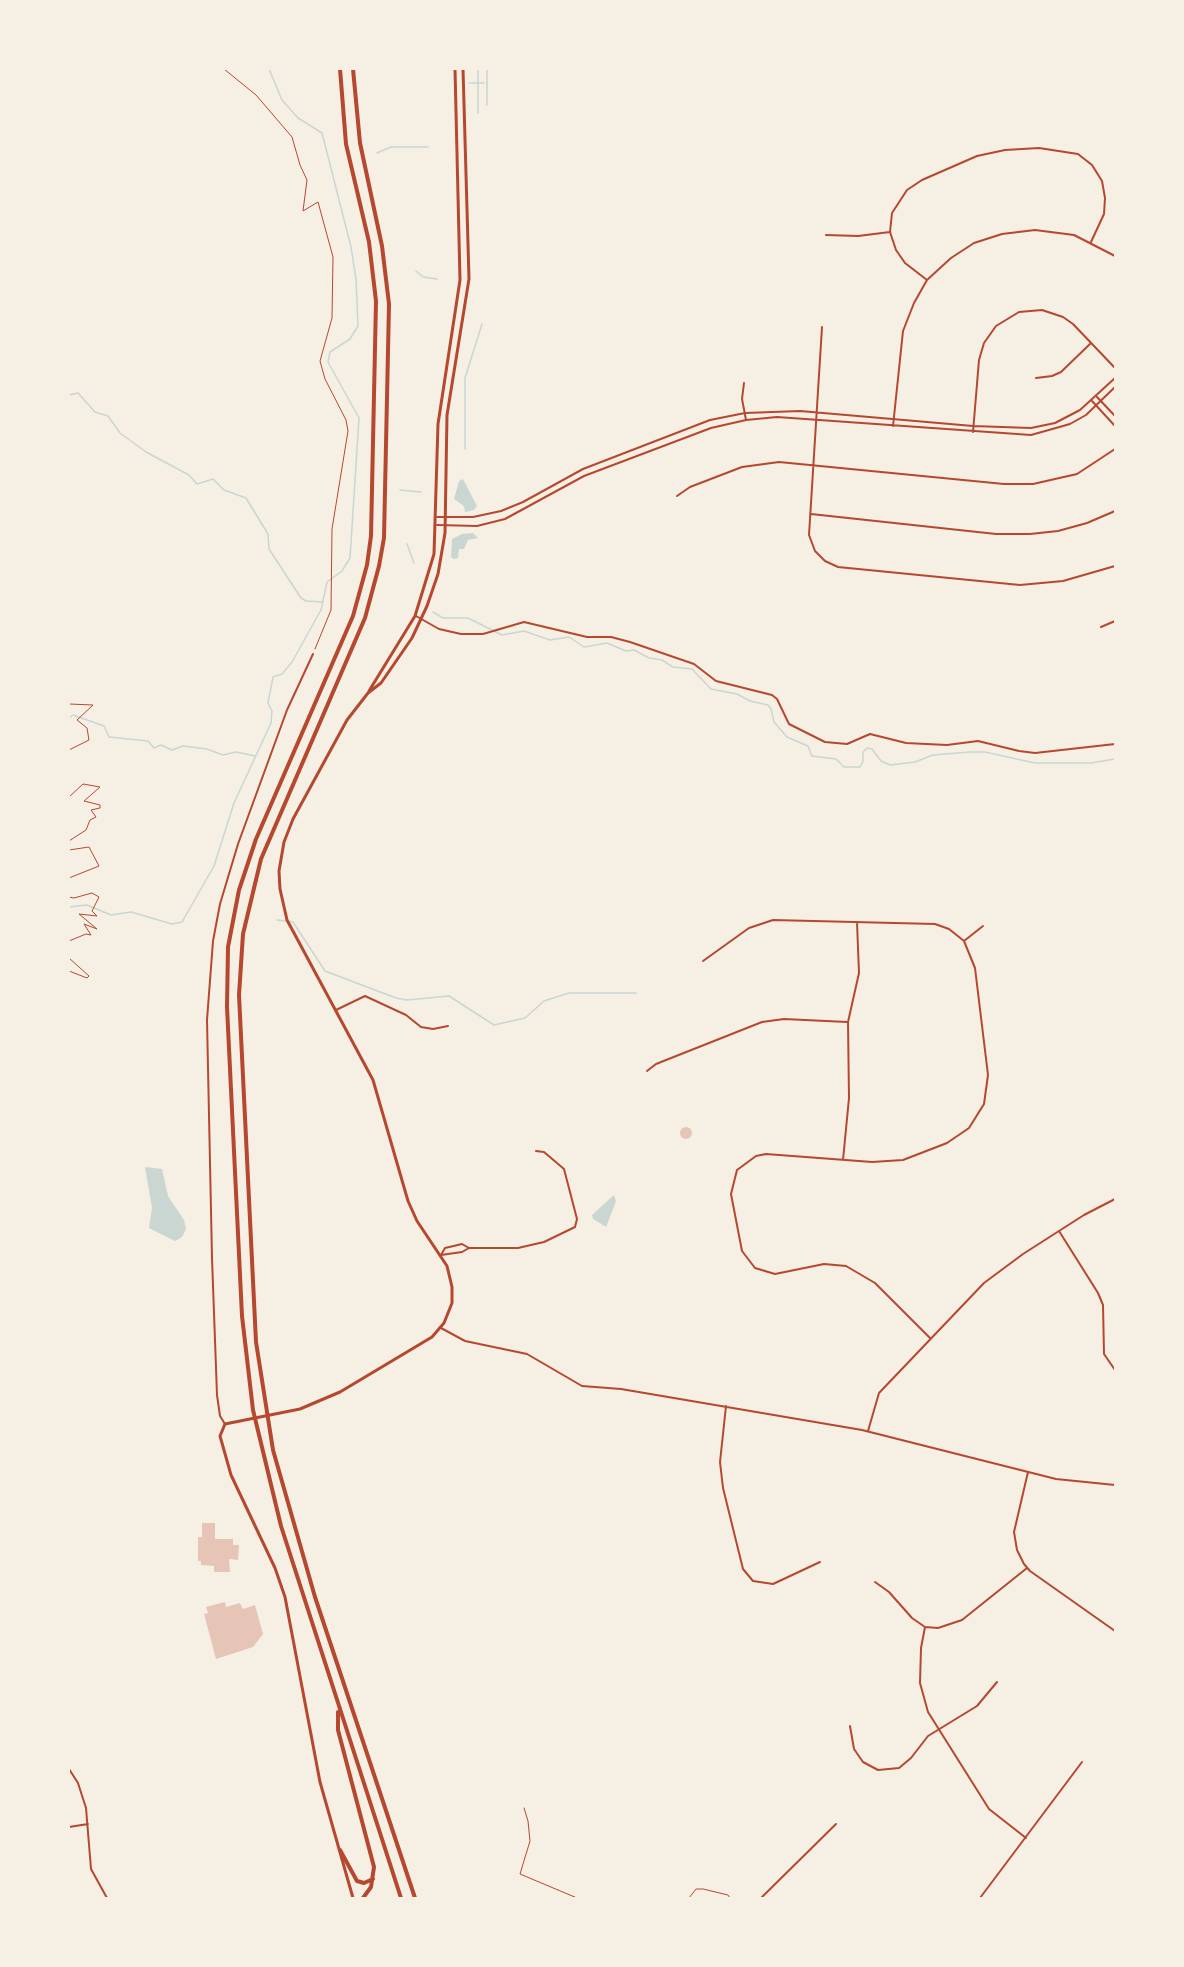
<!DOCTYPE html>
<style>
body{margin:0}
#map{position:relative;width:1184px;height:1967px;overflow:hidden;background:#f6efe4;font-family:"IBM Plex Serif",serif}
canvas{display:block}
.frame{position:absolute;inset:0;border:70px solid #f6efe4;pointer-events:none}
</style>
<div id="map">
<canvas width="1184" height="1967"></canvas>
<div class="frame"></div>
</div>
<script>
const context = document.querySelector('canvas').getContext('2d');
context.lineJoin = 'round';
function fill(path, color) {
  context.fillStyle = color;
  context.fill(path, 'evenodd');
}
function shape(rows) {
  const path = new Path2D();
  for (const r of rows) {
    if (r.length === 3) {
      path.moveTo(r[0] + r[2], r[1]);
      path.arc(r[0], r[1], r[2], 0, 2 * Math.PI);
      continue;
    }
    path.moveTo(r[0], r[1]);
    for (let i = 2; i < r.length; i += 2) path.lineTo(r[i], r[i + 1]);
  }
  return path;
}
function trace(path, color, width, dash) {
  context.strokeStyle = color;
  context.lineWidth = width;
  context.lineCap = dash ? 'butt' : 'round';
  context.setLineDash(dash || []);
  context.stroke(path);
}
const water = shape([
 [463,479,477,506,474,510,465,512,464,506,454,499,459,481],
 [462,534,473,533,478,538,468,540,464,549,459,549,458,558,454,559,451,557,452,539],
 [145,1167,162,1169,168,1196,184,1220,186,1229,182,1237,175,1241,149,1228,152,1208],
 [614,1195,616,1201,606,1227,593,1219,592,1215]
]);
const stream = shape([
 [469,83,484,83],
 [487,105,487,69],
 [478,113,478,69],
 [377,153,391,147,428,147],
 [416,271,423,277,437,279],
 [69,395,78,393,95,412,108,416,120,433,146,452,189,475,197,484,213,479,224,490,246,498,268,534,269,549,301,598,306,601,322,602],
 [465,449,465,378,482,324],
 [400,490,421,492],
 [407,544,414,563],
 [433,612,443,618,468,618,502,635,524,631,550,640,569,637,584,647,607,643,626,651,634,650,649,658,662,660,673,667,692,669,711,689,737,694,750,701,768,705,771,709,774,722,787,737,808,746,812,756,836,759,844,767,860,767,863,761,863,752,867,748,872,749,881,761,890,765,915,762,933,755,970,752,985,752,1035,763,1091,763,1115,759],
 [69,718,73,715,104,726,109,737,148,741,154,748,161,745,172,750,183,746,207,749,223,755,236,752,255,756],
 [69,907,87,905,111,915,131,912,172,924,182,922,214,866,234,803,271,723,272,711,268,703,273,677,282,674,292,662,321,610,327,582,342,571,350,558,359,418,328,362,330,352,350,339,358,326,356,279,351,247,322,133,298,118,282,100,269,69],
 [277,920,293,922,325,971,396,998,407,1000,449,996,494,1025,525,1018,544,1001,569,993,636,993]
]);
const building = shape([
 [686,1133,6],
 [202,1523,215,1523,215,1539,233,1539,233,1545,239,1545,238,1560,229,1559,230,1572,214,1572,214,1566,201,1565,201,1561,198,1561,198,1537,202,1537],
 [225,1602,226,1607,240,1603,243,1609,255,1605,263,1634,253,1647,216,1659,204,1614,208,1613,206,1607]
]);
const path = shape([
 [224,69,256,95,292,137,300,165,307,180,303,211,318,202,333,257,332,318,320,361,325,379,346,420,348,431,332,529,331,610,315,649],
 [69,704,93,705,77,720,87,728,89,740,69,750],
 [69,797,83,784,100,787,84,801,100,805,100,808,91,810,96,817,90,820,86,830,69,841],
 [69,850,89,847,99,866,69,878],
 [69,897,74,898,92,893,99,897,92,911,97,916,79,914,97,929,84,924,91,935,86,934,69,941],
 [69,958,89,976,87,978,69,971]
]);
const service = shape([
 [524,1808,528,1821,530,1841,520,1874,577,1898],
 [689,1898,696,1889,703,1889,728,1895,730,1898]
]);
const minor = shape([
 [826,235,858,236,890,232],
 [927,280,905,263,896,250,890,232,892,213,907,190,922,180,977,156,1005,150,1039,148,1078,154,1092,165,1102,181,1105,198,1104,214,1091,242],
 [822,327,809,535,815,551,825,561,838,567,1020,585,1063,581,1115,566],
 [1036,378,1052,376,1061,372,1091,343],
 [744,383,742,399,746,420],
 [1097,397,1115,416],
 [1092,401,1115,426],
 [893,426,903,331,914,303,927,280,951,258,974,243,1002,234,1035,230,1074,235,1115,256],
 [973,432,979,360,984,343,996,326,1019,312,1042,310,1063,317,1073,324,1115,368],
 [677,496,690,487,742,467,779,462,1004,484,1033,484,1077,474,1115,449],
 [811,514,996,534,1030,534,1058,531,1087,523,1115,511],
 [437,517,473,517,501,511,523,502,583,469,710,420,745,413,800,411,973,426,1031,428,1055,423,1080,410,1115,378],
 [437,525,477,526,505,519,584,476,711,428,746,420,777,417,1031,435,1070,424,1086,415,1115,387],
 [416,616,439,629,461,634,483,634,524,622,587,637,611,637,630,642,694,664,716,681,772,695,777,699,789,724,825,742,847,744,870,734,906,743,947,745,978,741,1019,751,1035,753,1115,744],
 [1101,627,1115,621],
 [964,941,983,926],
 [703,961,749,928,773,920,935,924,949,929,964,941,975,968,988,1075,984,1104,969,1128,947,1143,903,1160,872,1162,766,1154,756,1156,737,1170,731,1194,742,1251,755,1268,775,1274,824,1264,846,1266,875,1283,930,1338],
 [336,1010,365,996,406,1015,421,1027,433,1029,448,1026],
 [647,1071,656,1064,762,1022,784,1019,847,1022],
 [843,1160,849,1098,848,1022,859,973,857,922],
 [1059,1231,1098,1293,1103,1305,1104,1354,1115,1370],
 [441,1255,445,1248,462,1244,469,1248,518,1248,544,1242,575,1227,577,1219,564,1169,544,1152,536,1151],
 [441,1255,462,1252,469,1248],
 [441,1328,465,1341,527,1354,582,1386,621,1389,862,1430,1056,1479,1115,1485],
 [726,1406,720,1462,723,1488,743,1569,753,1581,773,1584,820,1562],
 [225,1424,220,1416,217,1395,212,1258,207,1020,213,941,220,904,238,844,287,710,313,654],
 [868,1431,879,1393,984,1283,1023,1254,1084,1215,1115,1199],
 [1028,1472,1014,1532,1017,1550,1024,1564,1030,1571,1115,1631],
 [875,1582,889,1592,912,1618,925,1627,938,1628,962,1620,1027,1568],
 [925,1627,921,1648,920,1683,928,1712,989,1809,1026,1838],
 [850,1726,854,1749,863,1762,878,1770,899,1768,911,1758,928,1736,977,1706,997,1682],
 [69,1769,78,1783,86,1808,91,1869,107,1898],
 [69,1827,88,1824],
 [761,1898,836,1824],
 [980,1898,1082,1762]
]);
const secondary = shape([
 [369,691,415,616,434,554,438,424,460,280,455,69],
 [353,1898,320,1782,285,1597,275,1568,231,1475,220,1436,225,1424,300,1409,340,1392,432,1337,444,1323,452,1303,452,1287,447,1266,417,1221,408,1201,373,1080,287,920,280,889,279,871,284,842,293,819,347,720,368,693,381,683,412,638,427,606,438,574,445,533,447,415,469,279,463,69]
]);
const motorway = shape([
 [340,69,346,144,369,242,376,301,371,536,367,565,353,616,256,839,239,890,228,947,227,1007,242,1316,253,1410,281,1526,401,1898],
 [353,69,360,143,382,246,389,304,384,538,379,566,365,618,261,859,243,934,239,995,256,1342,273,1450,315,1597,415,1898],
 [338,1712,338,1730,374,1867,371,1887,363,1898],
 [340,1850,357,1881,364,1883,373,1879]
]);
fill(water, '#c9d6d2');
trace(stream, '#c9d6d2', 1.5);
fill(building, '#e6c5b7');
trace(path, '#b5482f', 1);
trace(service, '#b5482f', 1);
trace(minor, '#b5482f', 2);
trace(secondary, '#b5482f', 3);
trace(motorway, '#b5482f', 4);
</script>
